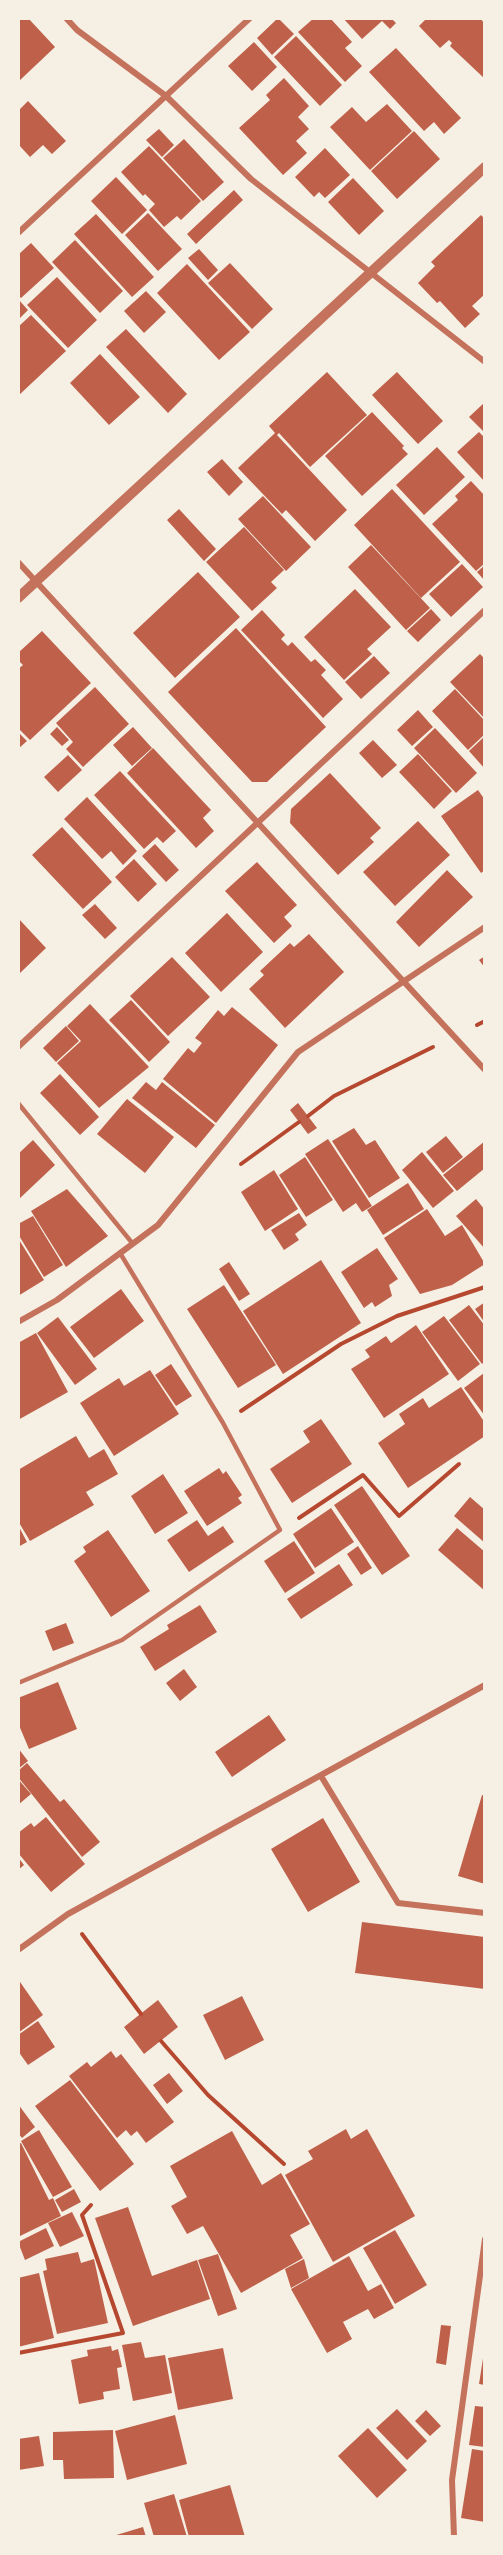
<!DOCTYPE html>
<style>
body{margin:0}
#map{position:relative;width:503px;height:2555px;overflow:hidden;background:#f6efe4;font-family:"Titillium Web",sans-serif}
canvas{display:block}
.frame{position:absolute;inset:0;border:20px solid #f6efe4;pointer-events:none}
</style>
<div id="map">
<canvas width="503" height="2555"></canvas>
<div class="frame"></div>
</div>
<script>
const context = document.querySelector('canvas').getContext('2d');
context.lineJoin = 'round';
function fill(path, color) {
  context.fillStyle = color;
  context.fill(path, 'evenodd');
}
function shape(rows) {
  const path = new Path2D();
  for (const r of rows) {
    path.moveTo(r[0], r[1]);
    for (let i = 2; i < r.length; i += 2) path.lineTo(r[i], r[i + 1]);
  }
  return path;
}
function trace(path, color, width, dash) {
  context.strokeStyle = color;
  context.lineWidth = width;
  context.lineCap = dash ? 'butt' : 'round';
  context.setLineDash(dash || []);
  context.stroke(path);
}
const building = shape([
 [18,18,28,18,55,47,18,82],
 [278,18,294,34,272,55,257,38],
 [314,18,330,18,352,42,345,48,362,66,345,82,298,32],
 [343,18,391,18,396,23,390,29,382,21,362,39],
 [427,18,480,18,485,24,485,79,450,46,452,43,449,40,440,48,419,26],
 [296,36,342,85,320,106,274,57],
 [254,42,277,67,252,91,228,66],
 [396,48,461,118,444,134,434,122,424,131,369,72],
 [284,78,309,106,298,117,309,129,296,141,307,153,283,175,239,128,270,100,266,95],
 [28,101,66,141,52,154,43,145,30,157,18,144,18,111],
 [387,104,412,131,370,170,330,127,352,107,366,122],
 [159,129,174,145,162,157,146,140],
 [414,131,440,159,397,199,371,171],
 [184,139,224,182,203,201,163,158],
 [149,146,201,201,181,220,177,216,164,227,149,210,155,204,145,194,143,196,121,172],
 [325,148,350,175,325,198,319,192,314,197,295,177],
 [116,177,147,210,122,234,91,201],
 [353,178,384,211,359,235,328,202],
 [234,190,243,200,196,244,187,234],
 [148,213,182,249,158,271,125,235],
 [96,214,154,277,132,297,74,234],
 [481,215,485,219,485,294,472,306,480,314,465,328,440,301,437,303,418,283,435,266,431,262],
 [75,240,123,291,100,313,52,262],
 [31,243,54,268,21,298,18,295,18,255],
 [199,249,218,270,208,280,188,258],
 [230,263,273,309,252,329,208,283],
 [187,264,250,332,219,360,157,293],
 [57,277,97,320,68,348,27,305],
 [146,291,166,312,144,333,124,311],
 [18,299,28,310,18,320],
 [31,315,66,351,18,396,18,327],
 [126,329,187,394,168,413,106,347],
 [100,354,140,397,109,425,70,383],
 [327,372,367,415,310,467,279,433,277,435,347,510,315,541,286,510,282,514,238,468,275,433,269,426],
 [397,372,443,421,418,444,372,395],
 [485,402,485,433,469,417],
 [372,412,404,446,402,448,408,454,362,496,325,456],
 [479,432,485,438,485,482,457,452],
 [437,447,465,477,424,515,396,485],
 [222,459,243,482,229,496,207,472],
 [471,481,485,496,485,563,476,571,432,524,458,500,455,496],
 [392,489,460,562,421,598,354,525],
 [263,496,311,547,286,571,238,519],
 [179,509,216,549,204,561,167,520],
 [244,527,284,570,271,582,277,588,252,611,206,562],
 [371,545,430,608,406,630,348,567],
 [462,564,483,587,451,617,429,594],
 [485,565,485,581,477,572],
 [198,572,240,617,175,678,133,633],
 [355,589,391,627,367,649,372,654,344,680,304,637],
 [431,609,441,620,418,642,407,631],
 [262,610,285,635,281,639,288,646,292,642,311,662,315,659,326,670,321,675,343,699,323,718,241,630],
 [236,628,326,727,267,782,252,782,168,692],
 [42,631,91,683,30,740,18,728,18,669,23,665,18,660,18,653],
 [480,654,485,659,485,719,450,682],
 [374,656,390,673,361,699,345,682],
 [95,687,129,724,83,767,66,749,73,742,56,723],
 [455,689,485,721,485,734,468,750,432,711],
 [418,710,433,727,412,746,397,730],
 [57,727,69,740,62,746,50,734],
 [133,727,152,748,132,766,113,745],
 [435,728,477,773,456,793,414,748],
 [18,732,27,741,18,749],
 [485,736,485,769,469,751],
 [373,740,397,765,382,778,359,753],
 [153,748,211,810,203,818,214,831,196,848,127,773],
 [418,754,452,791,434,809,399,772],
 [68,755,82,770,58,792,44,777],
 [120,771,176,831,163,843,157,837,144,849,94,795],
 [330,773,381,828,370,838,374,842,338,875,290,823,291,809],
 [478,790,485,800,485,870,481,873,441,816],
 [87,797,137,851,123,865,111,851,102,859,64,819],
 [418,821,450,855,395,906,363,872],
 [62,827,112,882,83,909,32,855],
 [155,844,179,870,166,882,142,856],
 [134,859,157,884,138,902,115,877],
 [257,862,297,905,284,917,292,926,274,943,225,891],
 [447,870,473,897,419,947,396,922],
 [95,904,117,928,105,939,82,915],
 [227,913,263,952,221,992,185,953],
 [18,918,46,948,19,974,18,973],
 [309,934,344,972,285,1028,249,989,264,975,260,971,290,943,294,947],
 [485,956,485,968,479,960],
 [172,957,210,997,168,1036,130,996],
 [131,1000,170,1042,149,1062,109,1020],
 [90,1004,149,1067,99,1108,57,1063,81,1041,67,1026],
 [232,1007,278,1045,216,1123,163,1079,188,1048,194,1053,202,1043,195,1038,218,1010,224,1016],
 [66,1026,79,1041,56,1062,43,1048],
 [60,1074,99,1117,80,1135,40,1093],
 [146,1082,156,1090,162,1082,215,1125,196,1148,132,1098],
 [127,1099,174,1137,145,1173,97,1134],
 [298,1103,317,1128,308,1134,290,1110],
 [354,1128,366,1145,375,1140,400,1178,369,1198,332,1141],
 [446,1136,463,1157,443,1173,426,1152],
 [328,1139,372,1206,362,1212,356,1203,343,1212,305,1154],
 [33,1140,55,1165,18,1200,18,1154],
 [485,1141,485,1168,457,1191,443,1175],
 [422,1152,454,1191,433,1208,402,1170],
 [305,1157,333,1200,306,1217,279,1175],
 [274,1170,298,1209,265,1231,241,1192],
 [408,1183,424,1209,383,1235,367,1210],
 [67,1189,108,1236,66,1267,31,1211],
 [476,1199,485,1210,485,1249,456,1216],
 [427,1209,445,1236,462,1225,485,1264,452,1285,420,1294,384,1238],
 [299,1213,307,1225,295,1234,299,1240,284,1250,271,1230],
 [33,1216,63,1265,44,1277,18,1234,18,1224],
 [18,1238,44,1280,18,1296],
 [377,1248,398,1279,389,1285,392,1296,375,1307,372,1302,364,1308,341,1272],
 [321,1260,361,1323,283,1374,243,1311],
 [229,1262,250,1294,239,1301,219,1269],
 [224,1285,276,1365,238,1388,187,1309],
 [121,1289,144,1321,94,1358,70,1327],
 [485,1302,485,1323,475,1309],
 [469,1305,485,1326,485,1361,482,1364,449,1320],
 [444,1316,480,1364,458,1381,422,1332],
 [58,1317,97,1369,75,1385,37,1333],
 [416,1325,449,1374,384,1418,351,1369,370,1357,365,1350,386,1336,391,1343],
 [36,1333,68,1392,18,1420,18,1343],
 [171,1364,192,1396,176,1406,155,1375],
 [150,1370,179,1414,114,1456,80,1403,119,1378,124,1386],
 [484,1373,485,1375,485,1416,464,1388],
 [461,1387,485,1423,485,1436,408,1488,378,1443,405,1424,399,1414,423,1398,429,1408],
 [321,1419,352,1464,292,1503,270,1469,310,1442,303,1431],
 [76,1436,89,1458,104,1449,118,1474,86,1492,94,1505,30,1541,18,1521,18,1470],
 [219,1468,223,1474,226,1471,242,1495,238,1498,242,1503,207,1526,184,1491],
 [163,1474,188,1513,155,1534,131,1496],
 [362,1486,410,1556,382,1575,334,1505],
 [470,1497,485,1510,485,1543,454,1516],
 [331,1508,354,1542,315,1568,293,1534],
 [197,1520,208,1536,223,1526,234,1542,189,1572,167,1540],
 [18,1525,27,1542,18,1547],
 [457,1528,485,1552,485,1591,438,1550],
 [108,1530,150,1591,111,1617,74,1561,86,1552,83,1547],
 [294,1541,315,1573,285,1593,264,1561],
 [358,1546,372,1568,361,1575,347,1554],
 [339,1564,353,1585,301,1619,287,1599],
 [200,1605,217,1632,155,1671,140,1647,169,1629,167,1625],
 [66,1623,74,1643,53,1651,45,1631],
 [184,1669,197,1687,180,1701,166,1683],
 [58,1682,77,1729,29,1749,18,1723,18,1698],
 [269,1715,286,1740,232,1777,215,1752],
 [18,1748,28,1761,18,1769],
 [27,1763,60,1802,64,1799,100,1842,82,1857,18,1777,18,1771],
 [18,1779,31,1794,18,1805],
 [482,1795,485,1796,485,1884,458,1876],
 [46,1817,85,1864,51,1892,18,1853,18,1833,31,1823,34,1827],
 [323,1818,360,1882,308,1912,271,1849],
 [18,1857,24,1865,18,1870],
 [362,1922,485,1937,485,1989,355,1973],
 [18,1979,43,2015,18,2033],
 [242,1996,264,2040,225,2060,203,2015],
 [158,2000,178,2027,144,2054,124,2027],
 [38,2021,55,2047,28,2065,18,2051,18,2035],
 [111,2051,116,2058,121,2054,174,2122,146,2143,137,2131,131,2136,126,2130,117,2138,69,2076,87,2062,91,2067],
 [169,2073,183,2091,167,2104,153,2085],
 [70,2080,134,2164,100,2191,35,2106],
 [18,2104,35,2127,22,2138,18,2133],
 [346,2129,351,2139,367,2129,415,2216,333,2262,285,2175,313,2159,308,2151],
 [39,2130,72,2187,53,2197,21,2141],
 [232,2131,262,2185,281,2173,310,2224,290,2235,303,2258,241,2293,203,2226,187,2234,171,2206,187,2197,170,2166],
 [21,2143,49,2200,53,2198,61,2216,18,2237,18,2144],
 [74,2189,81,2202,62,2212,55,2200],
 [128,2207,152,2276,197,2260,210,2299,133,2326,95,2218],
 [72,2212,84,2236,60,2247,48,2223],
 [46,2228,54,2246,25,2260,18,2242],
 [395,2230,427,2285,395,2304,363,2248],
 [78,2252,81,2263,94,2259,108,2323,57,2334,43,2271,47,2270,45,2259],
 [218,2254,237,2309,218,2316,198,2260],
 [349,2256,368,2291,381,2284,394,2308,374,2319,368,2309,343,2322,352,2339,327,2353,291,2289],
 [304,2259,309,2278,291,2288,285,2269],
 [39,2273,54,2338,18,2347,18,2278],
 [441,2325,451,2326,446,2365,436,2363],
 [141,2342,145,2358,165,2355,172,2393,133,2401,122,2345],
 [111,2346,112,2351,118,2349,122,2367,117,2368,120,2389,103,2392,104,2399,79,2404,71,2360,88,2356,87,2350],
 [223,2348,233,2399,178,2410,168,2358],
 [484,2352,485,2352,485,2385,479,2384],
 [475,2406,485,2407,485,2447,469,2445],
 [397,2409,427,2441,407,2460,376,2428],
 [426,2410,441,2426,430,2436,415,2421],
 [175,2415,187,2464,127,2480,115,2431],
 [368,2428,407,2470,377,2498,338,2456],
 [113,2430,114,2478,64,2479,63,2460,53,2460,53,2432],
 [39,2436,44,2466,18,2470,18,2439],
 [472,2449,485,2451,485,2522,461,2518],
 [230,2485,245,2537,189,2537,179,2500],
 [174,2494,187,2537,154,2537,144,2503],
 [143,2527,146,2537,113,2537,113,2536]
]);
const path = shape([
 [477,1025,485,1021],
 [308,1116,334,1096,433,1047],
 [241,1164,299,1122],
 [241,1411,341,1344,397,1316,485,1287],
 [299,1518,363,1475,399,1516,459,1464],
 [82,1934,141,2014],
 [161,2041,208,2095,284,2164],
 [18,2353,123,2333,82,2215,91,2205]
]);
const service = shape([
 [18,1103,133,1244],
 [18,1683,122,1640,280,1530,223,1423,120,1253]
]);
const minor = shape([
 [66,18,77,30,166,96,251,179,485,362],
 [18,233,250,18],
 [18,562,485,1070],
 [18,1047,485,610],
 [18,1322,57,1300,158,1225,298,1052,485,927],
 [321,1776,398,1903,485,1913],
 [18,1950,68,1914,485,1685],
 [454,2537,452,2480,485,2239]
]);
const tertiary = shape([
 [18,598,485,167]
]);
fill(building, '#bf614a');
trace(path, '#b5482f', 4);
trace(service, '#c5725c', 4.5);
trace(minor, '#c5725c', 6);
trace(tertiary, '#c5725c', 10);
</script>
